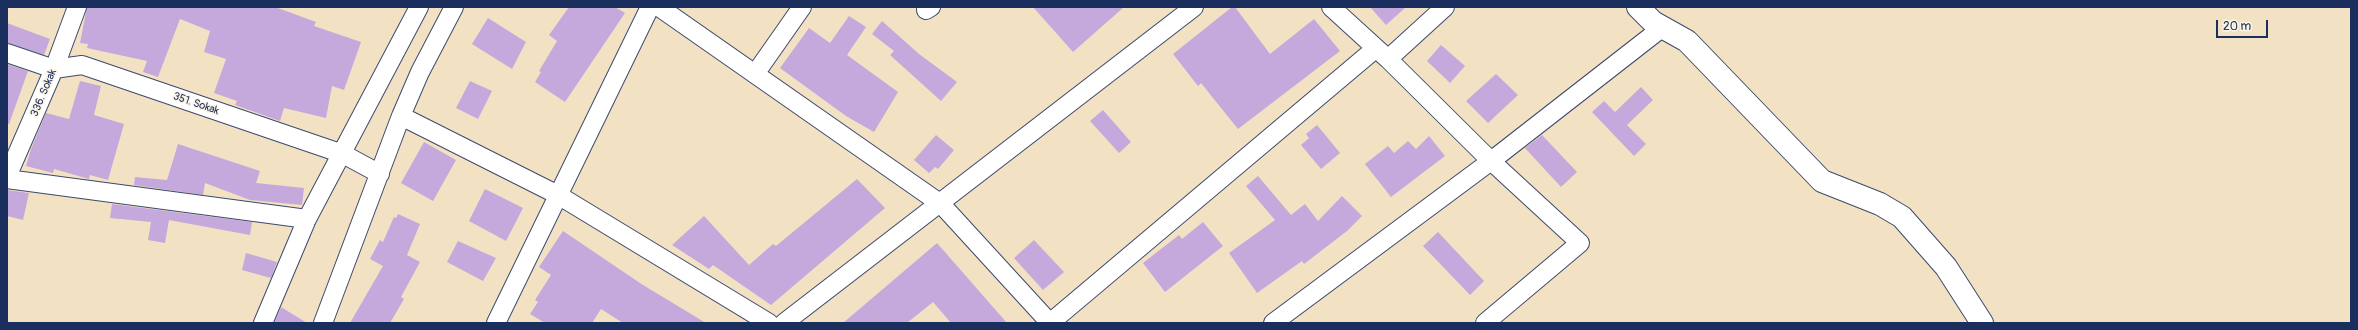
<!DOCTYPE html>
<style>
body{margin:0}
#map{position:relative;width:2358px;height:330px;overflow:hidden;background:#f3e1c3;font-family:Pangolin,sans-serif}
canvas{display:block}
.frame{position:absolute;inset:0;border:8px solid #1b2f5e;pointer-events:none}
.scale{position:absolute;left:2216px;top:20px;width:52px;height:18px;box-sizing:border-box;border:2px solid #1b2f5e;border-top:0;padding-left:5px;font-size:12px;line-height:14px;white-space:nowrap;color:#1b2f5e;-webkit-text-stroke:3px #fcf5e5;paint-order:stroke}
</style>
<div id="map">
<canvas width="2358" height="330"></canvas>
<div class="frame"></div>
<div class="scale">20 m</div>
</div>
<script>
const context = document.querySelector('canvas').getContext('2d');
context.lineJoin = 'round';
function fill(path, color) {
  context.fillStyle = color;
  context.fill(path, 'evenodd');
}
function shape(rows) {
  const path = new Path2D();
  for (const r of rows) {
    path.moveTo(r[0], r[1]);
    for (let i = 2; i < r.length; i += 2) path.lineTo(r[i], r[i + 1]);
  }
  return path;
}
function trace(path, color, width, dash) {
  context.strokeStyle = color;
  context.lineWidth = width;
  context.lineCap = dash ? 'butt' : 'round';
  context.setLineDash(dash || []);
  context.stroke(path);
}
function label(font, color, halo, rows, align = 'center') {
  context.font = font + ' Pangolin,sans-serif';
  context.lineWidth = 3;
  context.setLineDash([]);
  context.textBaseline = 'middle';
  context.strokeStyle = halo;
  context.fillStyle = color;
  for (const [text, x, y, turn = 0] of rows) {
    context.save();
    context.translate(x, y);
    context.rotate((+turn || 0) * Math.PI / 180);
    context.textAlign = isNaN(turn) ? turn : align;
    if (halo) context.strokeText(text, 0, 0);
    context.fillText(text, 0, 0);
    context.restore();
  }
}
const building = shape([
 [87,7,275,7,316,22,314,26,361,42,344,90,332,86,326,118,284,108,280,121,235,105,237,101,214,93,226,59,204,52,210,31,180,19,158,77,143,72,147,61,87,48,88,44,80,43],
 [569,7,615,7,625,13,565,102,535,82,541,72,539,71,557,41,549,35],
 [1033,7,1124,7,1073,52],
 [1232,7,1235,7,1270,54,1314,19,1340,51,1238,129,1201,83,1198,86,1173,54],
 [1370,7,1406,7,1386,25],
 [849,16,866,27,847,55,898,92,874,132,846,116,780,68,809,28,830,43],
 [488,18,526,42,512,69,472,44],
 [882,21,919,54,957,82,941,101,890,55,894,51,872,34],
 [7,23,50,39,44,55,7,43],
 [1441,45,1465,66,1450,83,1427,61],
 [7,64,28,71,9,124,7,124],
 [1496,74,1518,95,1488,123,1466,101],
 [80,81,101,86,94,115,124,124,108,180,90,175,89,179,54,169,53,173,26,166,31,149,46,113,69,119],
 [470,81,492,91,478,119,456,108],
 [1641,87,1653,100,1627,125,1646,144,1634,156,1592,112,1604,101,1615,112],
 [1103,110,1131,142,1119,153,1090,121],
 [1317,125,1340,153,1321,169,1301,145,1309,138,1306,134],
 [936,135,954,150,938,169,935,167,929,173,914,160],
 [1542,135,1577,172,1561,187,1525,148],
 [1429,136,1445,156,1391,197,1365,164,1388,146,1394,153,1408,141,1416,149],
 [424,142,456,160,433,201,401,183],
 [178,144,260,171,256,183,304,188,302,205,250,200,205,183,203,195,134,185,135,177,167,180],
 [1258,176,1291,215,1305,204,1318,221,1342,196,1362,216,1347,231,1304,264,1302,261,1257,293,1229,253,1275,220,1246,186],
 [857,179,885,208,771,305,713,265,709,269,672,245,704,216,749,265,773,244,776,246],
 [485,189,523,208,506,241,469,221],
 [7,190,29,193,23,220,7,216],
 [112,204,252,222,250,235,169,220,165,243,148,240,151,222,110,218],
 [398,214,420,224,407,255,420,262,401,297,404,299,390,323,350,323,383,266,370,259,380,240,383,242,394,217,396,218],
 [1203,222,1223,246,1165,292,1143,263,1179,235,1182,239],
 [563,231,643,285,706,323,623,323,601,309,592,323,545,323,530,314,538,302,535,300,551,275,539,267],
 [1438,232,1484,281,1470,295,1423,246],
 [1034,240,1064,272,1043,290,1014,258],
 [458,241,496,258,483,281,447,262],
 [937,243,1007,323,951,323,933,302,907,323,843,323],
 [246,253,277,262,271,278,242,270],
 [281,307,307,323,274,323]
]);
const minor = shape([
 [659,7,941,204,1050,323],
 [1331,7,1388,59,1491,161,1580,243,1485,323],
 [926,10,931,7],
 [7,53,54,69,82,65,343,154,380,174],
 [1388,59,1445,7],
 [755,74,802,7],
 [401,116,558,195,769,323],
 [7,177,54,69,77,7],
 [7,179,307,219],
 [263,323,307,219,419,7],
 [323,323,401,116,420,72,454,7],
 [496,323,650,7],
 [784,323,1194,7],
 [1050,323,1375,49],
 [1273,323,1491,161,1663,27]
]);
const tertiary = shape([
 [1638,7,1653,22,1687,41,1822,181,1880,204,1902,217,1946,267,1982,323]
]);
const streetNames = [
 ["336. Sokak",44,93,-67],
 ["351. Sokak",196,104,19]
];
fill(building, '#c5a9dd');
trace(minor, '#3b4a6d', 20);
trace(tertiary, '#3b4a6d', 24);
trace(minor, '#fff', 18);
trace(tertiary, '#fff', 22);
label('11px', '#1b2f5e', '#fcf5e5', streetNames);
</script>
